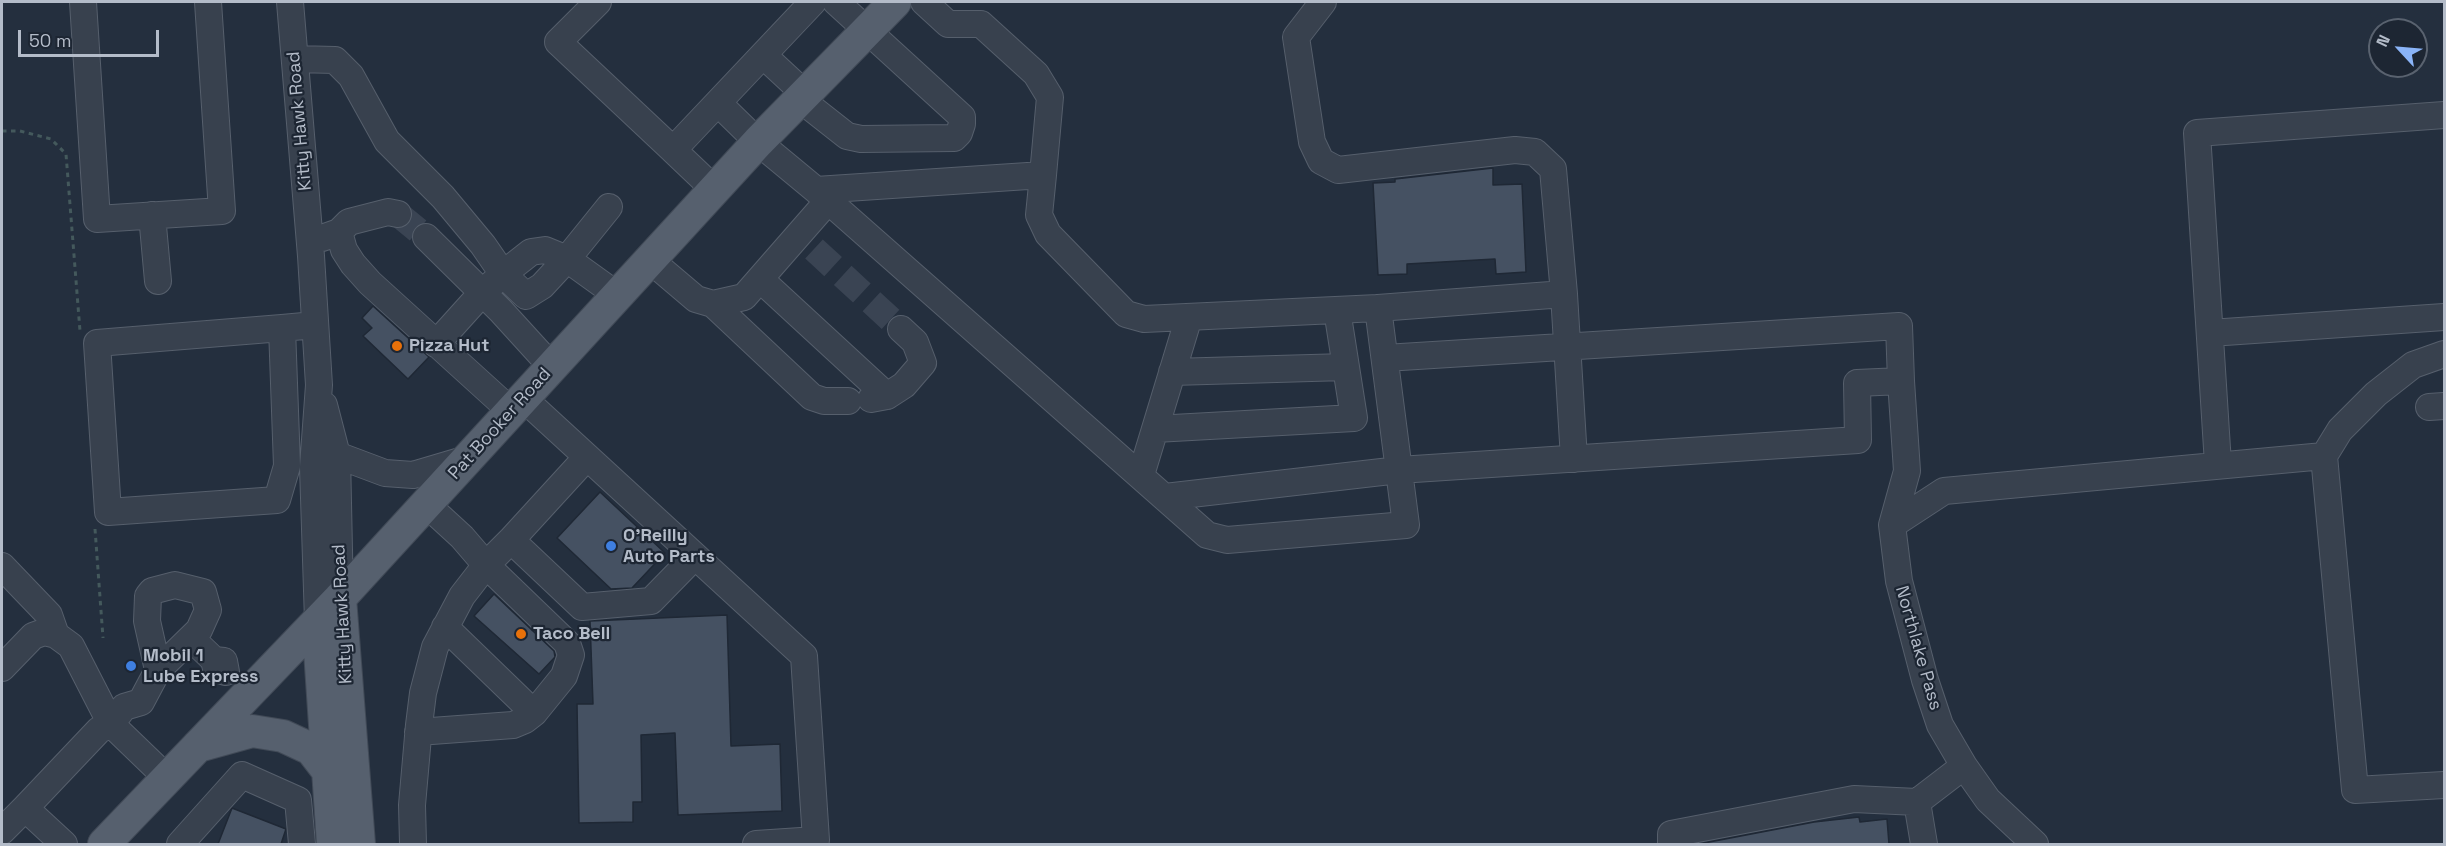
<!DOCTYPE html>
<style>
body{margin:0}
#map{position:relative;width:2446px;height:846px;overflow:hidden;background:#242f3e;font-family:"Space Grotesk",sans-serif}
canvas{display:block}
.frame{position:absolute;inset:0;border:3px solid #b4bcc9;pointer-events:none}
.north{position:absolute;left:2368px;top:18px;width:60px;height:60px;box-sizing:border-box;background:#1d2633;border:2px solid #59626f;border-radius:50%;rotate:296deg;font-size:16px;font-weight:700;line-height:24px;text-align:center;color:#b4bcc9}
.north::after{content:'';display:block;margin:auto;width:21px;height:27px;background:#8ab4f8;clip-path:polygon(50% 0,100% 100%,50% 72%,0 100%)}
.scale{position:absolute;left:18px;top:30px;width:141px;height:27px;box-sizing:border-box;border:3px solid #b4bcc9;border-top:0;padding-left:8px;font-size:18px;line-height:21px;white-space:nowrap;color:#b4bcc9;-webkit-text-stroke:4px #1d2633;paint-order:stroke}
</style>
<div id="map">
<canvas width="2446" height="846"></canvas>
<div class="frame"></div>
<div class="north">N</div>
<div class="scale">50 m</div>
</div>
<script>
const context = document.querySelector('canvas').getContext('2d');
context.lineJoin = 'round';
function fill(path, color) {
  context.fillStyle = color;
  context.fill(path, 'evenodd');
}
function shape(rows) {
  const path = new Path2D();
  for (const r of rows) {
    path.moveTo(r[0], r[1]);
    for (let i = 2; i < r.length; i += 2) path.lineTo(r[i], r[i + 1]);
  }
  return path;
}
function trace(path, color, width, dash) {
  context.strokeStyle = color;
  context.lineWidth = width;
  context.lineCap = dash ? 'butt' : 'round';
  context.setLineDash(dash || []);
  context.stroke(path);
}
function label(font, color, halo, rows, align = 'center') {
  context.font = font + ' "Space Grotesk",sans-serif';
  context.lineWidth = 4.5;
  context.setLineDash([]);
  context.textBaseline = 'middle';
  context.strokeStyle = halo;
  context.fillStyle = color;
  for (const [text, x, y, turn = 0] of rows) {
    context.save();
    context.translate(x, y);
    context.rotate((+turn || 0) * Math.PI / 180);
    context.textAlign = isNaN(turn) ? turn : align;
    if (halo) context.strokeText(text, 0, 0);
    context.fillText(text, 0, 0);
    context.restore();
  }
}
const building = shape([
 [1493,168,1493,185,1522,184,1526,272,1496,274,1495,259,1407,264,1407,274,1378,275,1373,183,1395,182,1395,179,1493,168],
 [373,306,429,357,408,379,363,336,372,328,362,318,373,306],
 [600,492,665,553,632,588,611,589,557,538,600,492],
 [494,594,554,651,555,657,539,674,474,616,494,594],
 [727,615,731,746,780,744,782,811,678,815,675,733,641,735,642,802,633,802,633,822,579,823,577,704,593,704,590,621,727,615],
 [232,808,286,829,281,844,218,844,232,808],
 [1859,817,1860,822,1887,819,1889,844,1699,844,1814,822,1859,817]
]);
const minorTunnel = shape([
 [398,214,426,237],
 [814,249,901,329]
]);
const path = shape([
 [2,131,20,131,51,139,66,154,80,331],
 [95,529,103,638]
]);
const minor = shape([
 [83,2,97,219,222,211,208,2],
 [290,2,311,256,319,385,313,467,318,621],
 [598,2,558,42,673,150,813,2],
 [763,55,805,94],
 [295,59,335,60,351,76,387,141,443,197,483,245,503,274,531,252,545,250,567,259,542,286,526,296,503,274,482,293,436,344],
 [800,99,847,136,861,139,954,138,959,133,962,124,962,117,836,2],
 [718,103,758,142,816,190,1043,175,1050,97,1036,74,981,24,948,24,924,2],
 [673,150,714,189],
 [1043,175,1039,215,1048,234,1126,314,1144,319,1378,308],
 [816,190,1207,535,1227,540,1406,525,1378,308,1564,294,1553,169,1535,152,1515,150,1338,170,1321,161,1312,142,1296,37,1323,2],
 [609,207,567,259,617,295],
 [152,215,158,281],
 [339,232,344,250,353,264,370,283,511,411],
 [426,237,501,311,552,367],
 [322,238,339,232,349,222,388,212,398,214],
 [650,260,696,299,713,304,744,297,828,201],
 [760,279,887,396],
 [1564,294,1574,459],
 [713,304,812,397,824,401,848,401],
 [282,328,287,466,277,500,108,512,97,343,282,328,315,325],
 [2210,333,2444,317],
 [1172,372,1346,367],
 [1901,381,1907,471,1892,525,1899,581,1925,680,1940,725,1964,766,1988,800,2035,844],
 [523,398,804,656,816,840,756,844],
 [871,399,887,396,904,385,923,363,915,342,901,329],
 [324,405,337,455,340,598],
 [2429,407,2444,406],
 [1155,429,1354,418,1337,310],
 [337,455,385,473,413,475,467,459],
 [2324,456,2355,790,2444,785],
 [2218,464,2197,133,2444,115],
 [1141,475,1189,317],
 [1165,497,1399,470,1858,440,1857,383,1901,381,1899,326,1385,358],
 [1892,525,1944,491,2324,456,2340,430,2376,394,2413,365,2444,354],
 [511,540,582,607,651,601,695,556],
 [2,566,49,615,56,635],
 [445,627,534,713],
 [191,638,214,660,216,669,226,672,224,661,214,660],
 [2,668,33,636,44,632,56,635,71,646,111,724,124,707,141,702,158,670,199,630,208,610,203,592,175,585,152,591,148,596,147,621,158,670],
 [418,732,513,725,525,720,534,713,564,676,571,655,567,643,486,565,462,537,426,504],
 [2,831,25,808],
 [64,844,25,808,99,730,111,724,167,778],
 [180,844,242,775,298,800,302,844],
 [413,844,412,805,419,725,423,693,435,647,462,596,486,565,511,540,587,457],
 [1671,844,1671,834,1854,799,1917,802],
 [1924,844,1917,802,1964,766]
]);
const major = shape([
 [340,598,359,844],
 [318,621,333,844],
 [198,746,252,731,283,736,311,749,328,771],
 [104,844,340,598,758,142,895,2]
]);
const markers = [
 [397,346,6,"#e8710a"],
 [611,546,6,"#3f7fe0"],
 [521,634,6,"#e8710a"],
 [131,666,6,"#3f7fe0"]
];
const streetNames = [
 ["Kitty Hawk Road",300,121,-95],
 ["Pat Booker Road",500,424,-48],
 ["Kitty Hawk Road",343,614,-93],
 ["Northlake Pass",1918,648,74]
];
const poiNames = [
 ["Pizza Hut",409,346],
 ["O'Reilly",623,536],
 ["Auto Parts",623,557],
 ["Taco Bell",533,634],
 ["Mobil 1",143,656],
 ["Lube Express",143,677]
];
fill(building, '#455162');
trace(building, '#1f2835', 1.5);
trace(minorTunnel, '#3a4453', 26, [26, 13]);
trace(minor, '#565f6c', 28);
trace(major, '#414a57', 34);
trace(path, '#44595c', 3, [4.5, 4.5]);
trace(minor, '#38414e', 26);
trace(major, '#56606e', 32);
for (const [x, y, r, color] of markers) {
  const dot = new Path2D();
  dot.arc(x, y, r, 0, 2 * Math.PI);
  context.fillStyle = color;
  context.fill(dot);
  trace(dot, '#1d2633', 2);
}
label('18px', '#b4bcc9', '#1d2633', streetNames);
label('bold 18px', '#b4bcc9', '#1d2633', poiNames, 'left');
</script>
